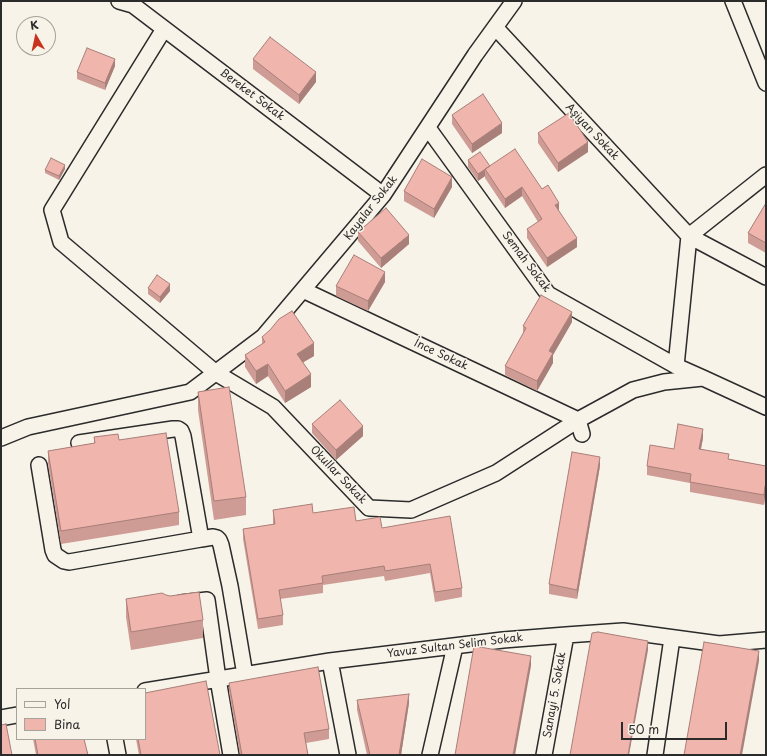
<!DOCTYPE html>
<meta charset="utf-8">
<style>
body{margin:0}
#map{position:relative;width:767px;height:756px;overflow:hidden;background:#f7f3e8;font-family:"Playpen Sans",sans-serif}
canvas{display:block}
.frame{position:absolute;inset:0;border:2px solid #2b2b2b;pointer-events:none}
.legend{position:absolute;left:16px;top:688px;width:130px;height:52px;box-sizing:border-box;background:#f7f3e8;border:1px solid #a5a39c;margin:0;padding:5px 7px;list-style:none;font-size:12px;color:#2b2b2b}
.legend li{display:flex;align-items:center;gap:8px;height:20px}
.legend b{width:20px;border:1px solid #a5a39c}
.north{position:absolute;left:16px;top:16px;width:40px;height:40px;box-sizing:border-box;background:#f7f3e8;border:1px solid #a5a39c;border-radius:50%;rotate:351deg;font-size:11px;font-weight:700;line-height:16px;text-align:center;color:#2b2b2b}
.north::after{content:'';display:block;margin:auto;width:14px;height:18px;background:#c8321e;clip-path:polygon(50% 0,100% 100%,50% 72%,0 100%)}
.scale{position:absolute;left:621px;top:722px;width:106px;height:18px;box-sizing:border-box;border:2px solid #2b2b2b;border-top:0;padding-left:5px;font-size:12px;line-height:14px;white-space:nowrap;color:#2b2b2b;-webkit-text-stroke:3px #f7f3e8;paint-order:stroke}
</style>
<div id="map">
<canvas width="767" height="756"></canvas>
<div class="frame"></div>
<ul class="legend">
<li><b style="height:5px;background:#f7f3e8"></b>Yol</li>
<li><b style="height:11px;background:#f0b5ad"></b>Bina</li>
</ul>
<div class="north">K</div>
<div class="scale">50 m</div>
</div>
<script>
const context = document.querySelector('canvas').getContext('2d');
context.lineJoin = 'round';
function shape(rows) {
  const path = new Path2D();
  for (const r of rows) {
    path.moveTo(r[0], r[1]);
    for (let i = 2; i < r.length; i += 2) path.lineTo(r[i], r[i + 1]);
  }
  return path;
}
function trace(path, color, width, dash) {
  context.strokeStyle = color;
  context.lineWidth = width;
  context.lineCap = dash ? 'butt' : 'round';
  context.setLineDash(dash || []);
  context.stroke(path);
}
function fill(path, color) {
  context.fillStyle = color;
  context.fill(path, 'evenodd');
}
function label(font, color, halo, rows, align = 'center') {
  context.font = font + ' "Playpen Sans",sans-serif';
  context.lineWidth = 3;
  context.setLineDash([]);
  context.textBaseline = 'middle';
  context.strokeStyle = halo;
  context.fillStyle = color;
  for (const [text, x, y, turn = 0] of rows) {
    context.save();
    context.translate(x, y);
    context.rotate((+turn || 0) * Math.PI / 180);
    context.textAlign = isNaN(turn) ? turn : align;
    if (halo) context.strokeText(text, 0, 0);
    context.fillText(text, 0, 0);
    context.restore();
  }
}
const minor = shape([
 [119,1,133,5,383,195],
 [733,1,766,83],
 [495,27,689,236,766,277],
 [164,29,52,210,61,242,216,373,273,407,369,508,411,510,496,473,578,420,633,390,664,382,703,378],
 [428,128,548,294,676,366,703,378,766,407],
 [303,290,578,420],
 [676,366,689,236,766,175],
 [578,420,582,434],
 [1,438,28,427,190,392,263,337,383,195,475,55,514,1],
 [79,443,173,429,178,429,181,431,183,436,201,539,213,537,217,538,219,540,221,545,230,586,245,675],
 [39,465,53,550,55,555,64,561,69,562,201,539],
 [181,603,207,600,218,679,231,755],
 [330,661,348,755],
 [145,691,330,661,503,640,566,635,623,631,719,644,766,640],
 [1,718,17,715],
 [115,739,118,755],
 [430,755,455,646],
 [544,755,566,635],
 [655,755,672,638]
]);
const wall = shape([
 [253,59,316,82,299,104,253,69],
 [115,66,105,90,77,79,77,72],
 [452,115,502,133,472,153,452,124],
 [538,133,588,152,558,172,538,143],
 [468,160,490,166,542,189,559,211,577,247,547,267,527,238,527,229,538,222,522,196,505,208,485,178,485,176,478,181,468,167],
 [65,169,59,180,45,173,45,170],
 [452,187,434,218,404,201,404,191],
 [766,203,766,253,748,243,748,233],
 [358,232,409,244,381,268,358,241],
 [385,282,368,311,336,296,336,286],
 [148,288,170,291,160,303,148,294],
 [572,322,553,355,553,363,537,391,505,375,505,366,523,335,523,326],
 [262,337,314,356,303,362,311,387,285,403,268,376,256,384,245,367,245,355,262,344],
 [198,392,246,497,246,515,214,520,198,410],
 [312,424,363,436,336,460,312,433],
 [94,437,119,440,179,512,179,525,61,544,48,463,48,451,94,443],
 [703,438,701,449,729,459,766,466,766,496,765,496,764,505,690,492,690,483,647,475,647,466,674,449],
 [600,466,577,599,549,594,549,584],
 [273,510,313,513,356,521,382,528,462,588,462,597,435,602,430,573,385,581,384,576,323,585,323,593,280,599,283,615,283,625,258,629,243,539,243,529,273,525],
 [126,599,203,620,203,638,131,650,126,617],
 [229,683,329,729,329,739,306,743,308,755,240,755,229,692],
 [357,700,409,703,401,755,367,755,357,710],
 [33,739,84,739,88,755,36,755],
 [136,739,145,739,220,755,139,755]
]);
const shadedWall = shape([
 [115,59,115,66,105,90,105,83],
 [316,72,316,82,299,104,299,95],
 [502,123,502,133,472,153,472,144],
 [588,142,588,152,558,172,558,163],
 [65,165,65,169,59,180,59,176],
 [485,170,485,176,478,181,478,174],
 [452,177,452,187,434,218,434,209],
 [522,187,522,196,505,208,505,199],
 [559,203,559,212,555,205],
 [409,235,409,244,381,268,381,258],
 [577,238,577,247,547,267,547,258],
 [385,272,385,282,368,311,368,301],
 [170,284,170,291,160,303,160,297],
 [572,312,572,322,553,355,553,363,537,391,537,381,549,351],
 [314,343,314,356,297,366,297,354],
 [268,364,268,376,256,384,256,371],
 [311,374,311,387,285,403,285,391],
 [363,426,363,436,336,460,336,450],
 [703,429,703,438,699,458,699,449],
 [600,457,600,466,577,599,577,590],
 [765,486,765,496,764,505,764,495],
 [648,641,648,650,629,755,628,755],
 [759,651,759,661,742,755,740,755],
 [531,656,531,666,515,755,513,755],
 [409,694,409,703,401,755,399,755]
]);
const building = shape([
 [270,37,316,72,299,95,253,59,270,37],
 [87,48,115,59,105,83,77,72,87,48],
 [483,94,502,123,472,144,452,115,483,94],
 [569,113,588,142,558,163,538,133,569,113],
 [515,149,542,189,548,185,559,203,555,205,577,238,547,258,527,229,542,219,522,187,505,199,485,169,515,149],
 [480,152,490,166,478,174,468,160,480,152],
 [51,158,65,165,59,176,45,170,51,158],
 [422,159,452,177,434,209,404,191,422,159],
 [766,203,766,243,748,233,766,203],
 [386,208,409,235,381,258,358,232,386,208],
 [354,255,385,272,368,301,336,286,354,255],
 [157,275,170,284,160,297,148,288,157,275],
 [541,295,572,312,549,351,553,353,537,381,505,366,526,328,523,326,541,295],
 [292,311,314,343,297,354,311,374,285,391,268,364,256,371,245,355,265,342,262,337,270,330,279,319,292,311],
 [229,387,246,497,214,501,198,392,229,387],
 [340,400,363,426,336,450,312,424,340,400],
 [678,424,703,429,699,449,729,454,728,459,766,466,766,486,765,486,764,495,690,482,691,474,647,466,650,445,674,449,678,424],
 [166,433,179,512,61,531,48,451,95,443,94,437,118,434,119,440,166,433],
 [572,452,600,457,577,590,549,584,572,452],
 [312,504,313,513,354,507,356,521,380,517,382,528,450,516,462,588,435,592,430,564,385,571,384,566,322,576,323,583,279,590,283,615,258,619,243,529,275,524,273,510,312,504],
 [199,592,203,620,131,632,126,599,162,593,166,595,170,596,199,592],
 [598,632,648,641,628,755,570,755,592,633,598,632],
 [704,642,759,651,740,755,684,755,704,642],
 [474,646,531,656,513,755,455,755,474,646],
 [318,667,329,729,304,733,308,755,242,755,229,683,318,667],
 [206,681,220,755,141,755,138,739,145,739,145,693,206,681],
 [409,694,399,755,370,755,357,700,409,694],
 [6,724,12,755,1,755,1,725,6,724],
 [35,739,84,739,88,755,38,755,35,739]
]);
const streetNames = [
 ["Bereket Sokak",252,95,37],
 ["Aşiyan Sokak",592,132,47],
 ["Kayalar Sokak",371,208,-52],
 ["Semah Sokak",526,262,53],
 ["İnce Sokak",441,355,25],
 ["Okullar Sokak",338,475,46],
 ["Yavuz Sultan Selim Sokak",455,646,-7],
 ["Sanayi 5. Sokak",555,695,-80]
];
trace(minor, '#2b2b2b', 18);
trace(minor, '#f7f3e8', 15);
fill(wall, '#ce9c95');
fill(shadedWall, '#a87f79');
fill(building, '#f0b5ad');
trace(building, '#a87f79', 1);
label('11px', '#2b2b2b', '#f7f3e8', streetNames);
</script>
